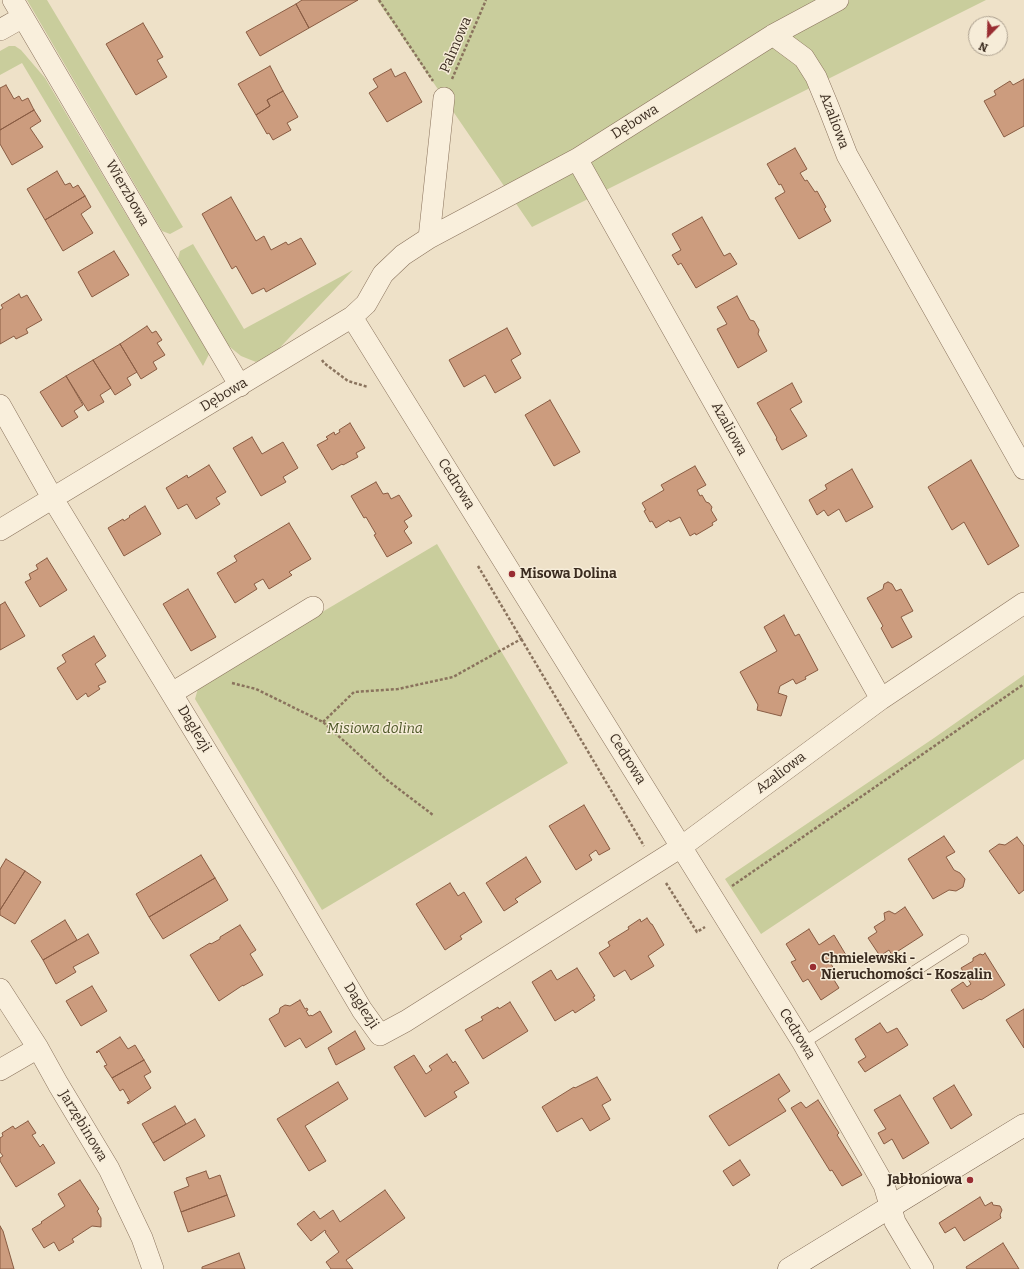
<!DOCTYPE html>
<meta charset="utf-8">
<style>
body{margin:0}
#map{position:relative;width:1024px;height:1269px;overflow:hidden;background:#eee1c8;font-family:Bitter,serif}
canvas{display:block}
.north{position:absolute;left:968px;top:16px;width:40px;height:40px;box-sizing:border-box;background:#f6ecd8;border:1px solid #ab9f8e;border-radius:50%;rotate:203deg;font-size:11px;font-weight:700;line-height:16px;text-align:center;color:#3b2c20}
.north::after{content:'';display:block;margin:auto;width:14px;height:18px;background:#992d32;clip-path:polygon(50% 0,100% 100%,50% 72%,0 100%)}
</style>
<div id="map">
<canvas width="1024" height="1269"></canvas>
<div class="north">N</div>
</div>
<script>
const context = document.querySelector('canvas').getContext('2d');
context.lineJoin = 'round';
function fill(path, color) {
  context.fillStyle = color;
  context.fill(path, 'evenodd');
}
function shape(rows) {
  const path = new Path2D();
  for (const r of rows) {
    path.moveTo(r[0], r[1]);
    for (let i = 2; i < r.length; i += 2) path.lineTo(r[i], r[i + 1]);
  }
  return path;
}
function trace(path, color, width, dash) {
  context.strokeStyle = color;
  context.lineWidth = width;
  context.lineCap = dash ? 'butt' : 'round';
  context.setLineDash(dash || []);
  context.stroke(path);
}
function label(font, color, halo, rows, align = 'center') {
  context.font = font + ' Bitter,serif';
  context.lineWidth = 3;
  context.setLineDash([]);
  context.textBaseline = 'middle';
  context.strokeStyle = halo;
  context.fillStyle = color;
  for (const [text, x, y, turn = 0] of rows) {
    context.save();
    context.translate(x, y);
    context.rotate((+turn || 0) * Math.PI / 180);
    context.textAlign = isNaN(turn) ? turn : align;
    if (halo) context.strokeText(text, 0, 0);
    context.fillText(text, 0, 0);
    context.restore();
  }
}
const green = shape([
 [27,0,47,0,183,227,170,234,162,231],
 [377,0,986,0,532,227],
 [9,46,15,46,21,50,45,78,209,354,203,366,22,63,0,75,0,51],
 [193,244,244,329,353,270,272,356,256,362,241,356,225,343,178,259,180,251],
 [437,544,568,763,322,910,195,699,199,685],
 [1024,675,1024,759,761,934,725,879,934,738]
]);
const building = shape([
 [302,0,358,0,309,28,296,4,302,0],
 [296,4,309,28,260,56,246,32,296,4],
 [143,23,163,57,157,60,167,77,136,95,106,44,143,23],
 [270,66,283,91,267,100,270,106,256,115,238,84,270,66],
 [391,69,395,77,405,72,422,102,387,122,369,93,378,87,373,79,391,69],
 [1024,79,1024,126,1004,137,984,101,996,95,994,91,1010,81,1013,85,1024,79],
 [6,85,14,99,19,96,22,101,28,98,34,110,0,130,0,88,6,85],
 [283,91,298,117,287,123,291,130,273,140,269,133,267,134,256,115,270,106,267,100,283,91],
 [34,110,41,121,30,128,43,147,12,165,0,144,0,130,34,110],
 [795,148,807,169,800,173,805,181,807,180,815,192,817,191,826,207,824,209,831,221,799,239,775,198,785,192,781,184,779,185,767,164,795,148],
 [57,171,65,185,70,183,73,188,78,185,85,196,45,220,27,189,57,171],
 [85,196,91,207,81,214,93,233,63,251,45,220,85,196],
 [231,197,256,241,264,236,271,250,286,242,288,245,301,238,316,264,266,292,264,288,252,294,236,266,232,269,202,214,231,197],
 [702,217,724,256,730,253,737,264,696,288,681,263,678,265,672,255,681,250,672,234,702,217],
 [114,251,129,275,92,297,78,272,114,251],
 [19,294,21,298,27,295,42,320,26,329,28,333,16,339,14,336,0,344,0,310,3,308,1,305,19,294],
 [737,296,750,320,754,321,759,330,758,334,767,351,738,368,717,329,727,324,717,307,737,296],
 [147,326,152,333,156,331,162,340,157,343,165,355,153,362,157,369,141,379,120,344,147,326],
 [507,328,521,354,511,360,521,378,495,393,485,375,464,387,449,360,507,328],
 [120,344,137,372,127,378,131,385,115,395,93,360,120,344],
 [93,360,111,388,100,395,104,402,88,411,66,376,93,360],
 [66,376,83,405,74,411,78,417,62,427,40,392,66,376],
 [792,383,802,402,790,409,807,436,782,450,776,439,777,438,757,403,792,383],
 [550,400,580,452,554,466,525,415,550,400],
 [350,423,365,448,356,453,358,457,343,465,342,464,332,470,317,445,328,439,326,437,334,432,335,435,340,432,339,430,350,423],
 [252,437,262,454,283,442,298,468,283,477,286,482,261,496,233,448,252,437],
 [971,460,1019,546,988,565,964,522,952,530,928,487,971,460],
 [209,465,226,492,216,498,220,504,196,519,187,504,178,509,166,488,187,475,188,478,209,465],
 [695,466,706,485,697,490,700,496,702,495,706,502,709,503,712,507,711,510,717,520,712,523,713,525,696,535,695,533,690,536,680,517,670,522,669,520,656,528,652,521,650,522,644,511,646,510,642,503,664,490,661,485,695,466],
 [852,469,873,507,846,522,839,509,828,516,824,510,817,515,809,500,827,489,825,485,852,469],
 [376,482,383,494,388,493,391,499,399,495,412,516,404,521,408,527,404,531,412,543,387,557,374,535,376,534,366,517,364,518,351,496,376,482],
 [145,506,161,534,124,556,108,528,123,519,124,521,130,517,129,516,145,506],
 [289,523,311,559,289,572,292,575,269,589,263,579,254,584,257,589,235,603,217,573,237,561,234,556,289,523],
 [47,558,67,590,40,607,25,582,31,579,29,574,38,569,36,565,47,558],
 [888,582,892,584,896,591,901,589,913,611,901,617,912,637,892,648,881,628,883,626,867,598,883,589,884,584,888,582],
 [188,589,216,637,191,651,163,604,188,589],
 [5,602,25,636,0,650,0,605,5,602],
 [784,615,795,636,799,634,818,670,805,677,806,679,796,684,793,679,780,686,778,693,787,696,781,716,757,710,758,705,740,672,777,651,764,627,784,615],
 [94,636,106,656,95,664,106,682,98,686,100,689,88,697,86,693,77,700,57,668,66,662,62,655,94,636],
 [584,805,610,849,599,855,596,850,589,855,592,860,576,870,549,826,584,805],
 [944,836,955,852,946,857,954,870,960,873,965,879,963,887,956,891,949,890,933,899,908,859,944,836],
 [1017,837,1024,846,1024,890,1019,894,989,851,999,844,1005,845,1017,837],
 [201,855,215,878,149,917,136,894,201,855],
 [526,857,541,882,515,899,518,902,504,911,486,883,526,857],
 [6,859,25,871,0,910,0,869,6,859],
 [25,871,41,882,15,924,0,915,0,910,25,871],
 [215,878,228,900,163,939,149,917,215,878],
 [450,883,458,896,464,892,482,922,460,936,462,939,445,950,416,904,450,883],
 [905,907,923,935,892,955,889,950,880,956,868,938,877,932,874,927,885,920,884,913,889,911,895,914,905,907],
 [647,918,651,924,652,924,664,945,648,956,654,966,631,980,625,970,614,977,599,953,610,946,608,942,629,929,628,927,640,919,641,922,647,918],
 [65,920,77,940,43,960,31,941,65,920],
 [240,925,256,950,250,954,263,975,243,986,243,985,219,1001,190,955,210,943,211,944,220,939,220,937,240,925],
 [809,929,819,945,834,935,846,955,831,964,834,969,829,972,839,988,821,1000,808,979,803,982,791,962,796,960,786,944,809,929],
 [88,934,99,953,73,967,76,972,56,984,43,960,88,934],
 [985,953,1005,985,981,1000,980,999,963,1009,951,990,963,982,967,987,971,984,961,968,973,961,973,958,980,954,983,955,985,953],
 [577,968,595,996,593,997,595,1000,575,1013,573,1010,555,1021,532,982,551,970,557,980,577,968],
 [92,986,107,1011,81,1026,66,1001,92,986],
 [300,1000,305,1009,307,1008,308,1010,306,1011,309,1016,311,1015,312,1016,320,1011,332,1032,306,1048,300,1038,285,1047,269,1019,279,1013,280,1008,285,1005,290,1006,300,1000],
 [510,1002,528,1031,483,1059,465,1030,483,1020,481,1017,498,1007,499,1009,510,1002],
 [1024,1009,1024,1048,1006,1020,1024,1009],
 [880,1023,887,1033,897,1028,908,1045,865,1072,858,1062,866,1057,855,1039,880,1023],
 [355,1031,365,1049,336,1065,328,1048,355,1031],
 [120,1037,128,1049,135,1045,144,1060,112,1078,104,1066,107,1065,99,1051,97,1053,96,1052,120,1037],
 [447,1054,453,1063,455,1061,469,1083,454,1092,457,1097,425,1117,394,1067,414,1055,426,1074,432,1070,429,1066,447,1054],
 [144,1060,151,1072,144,1076,151,1088,128,1104,127,1102,130,1101,123,1089,120,1091,112,1078,144,1060],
 [779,1074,790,1091,778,1099,786,1111,729,1146,709,1116,779,1074],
 [597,1077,611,1100,602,1105,610,1119,590,1131,582,1118,557,1132,542,1107,574,1087,575,1088,597,1077],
 [338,1082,348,1099,305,1126,326,1161,309,1171,277,1119,338,1082],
 [954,1085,972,1115,951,1129,933,1098,954,1085],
 [900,1095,929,1143,903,1159,892,1139,884,1144,878,1133,886,1129,874,1110,900,1095],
 [818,1100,839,1133,837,1135,862,1175,842,1186,832,1170,830,1171,791,1108,801,1102,806,1108,818,1100],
 [175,1106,186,1124,153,1143,142,1124,175,1106],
 [195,1119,205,1136,164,1161,153,1143,195,1119],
 [28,1121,36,1133,32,1135,40,1147,43,1144,55,1163,16,1187,0,1161,0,1158,3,1156,0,1152,0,1138,3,1136,2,1133,13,1126,15,1129,28,1121],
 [740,1160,750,1175,733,1186,723,1171,740,1160],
 [206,1171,209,1179,220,1175,227,1195,181,1212,174,1192,189,1186,186,1178,206,1171],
 [80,1180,99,1209,97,1211,101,1218,101,1227,92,1226,72,1239,74,1242,59,1251,54,1242,44,1248,32,1229,42,1223,41,1222,65,1206,58,1194,80,1180],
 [385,1190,405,1218,346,1260,353,1269,331,1269,326,1262,339,1252,325,1232,326,1232,325,1230,311,1241,297,1224,314,1211,320,1219,333,1210,340,1222,385,1190],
 [227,1195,235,1216,188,1232,181,1212,227,1195],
 [980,1197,985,1206,992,1202,993,1205,1000,1206,1002,1210,1000,1215,1001,1218,964,1241,955,1227,945,1233,939,1223,980,1197],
 [0,1226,3,1231,14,1269,0,1269,0,1226],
 [1003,1243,1019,1269,967,1269,966,1267,1003,1243],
 [239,1253,245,1269,202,1269,202,1267,239,1253]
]);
const path = shape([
 [379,0,433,81],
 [452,79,486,0],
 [322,360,324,363,348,381,368,387],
 [478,566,644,846],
 [232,683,256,689,323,722,387,780,433,815],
 [323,722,354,692,398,689,453,677,523,638],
 [666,883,697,932,705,927],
 [732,886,1024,684]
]);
const lane = shape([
 [803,1043,963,940]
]);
const street = shape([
 [13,0,240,386],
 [0,30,23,17],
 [773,35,804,58,816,77,828,106,847,155,1024,469],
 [429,238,444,98],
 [352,317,803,1043,884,1185,895,1222,923,1269],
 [0,405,53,499,287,883,362,1010,380,1035,406,1021,681,847,881,699,577,159],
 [0,530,352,317,366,304,383,274,403,255,429,238,577,159,773,35,838,0],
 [172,693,313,607],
 [881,699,1024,603],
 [0,989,38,1048,58,1084,109,1169,142,1238,153,1269],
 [0,1070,38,1048]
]);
const secondary = shape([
 [789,1269,1024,1125]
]);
const markers = [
 [512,574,4,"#992d32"],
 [813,967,4,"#992d32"],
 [970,1180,4,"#992d32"]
];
const streetNames = [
 ["Palmowa",456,45,-67],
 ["Azaliowa",834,121,69],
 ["Dębowa",635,122,-32],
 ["Wierzbowa",127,193,60],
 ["Dębowa",224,395,-31],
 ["Azaliowa",729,429,61],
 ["Cedrowa",456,484,58],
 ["Daglezji",194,729,59],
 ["Cedrowa",627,759,58],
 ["Azaliowa",781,773,-37],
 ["Daglezji",361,1006,57],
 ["Cedrowa",797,1034,59],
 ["Jarzębinowa",83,1126,59]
];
const poiNames = [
 ["Misowa Dolina",520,574],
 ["Chmielewski -",821,959],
 ["Nieruchomości - Koszalin",821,975],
 ["Jabłoniowa",962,1180,"right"]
];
const parkNames = [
 ["Misiowa dolina",375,729]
];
fill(green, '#c9cd9c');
fill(building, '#cc9c7e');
trace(building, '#895c43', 1);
trace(lane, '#8a735d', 12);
trace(street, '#8a735d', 22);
trace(secondary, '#6c5440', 23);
trace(path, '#8a735d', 2.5, [3, 2]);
trace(lane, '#f9efdc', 11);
trace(street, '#f9efdc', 21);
trace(secondary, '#f9efdc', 22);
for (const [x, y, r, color] of markers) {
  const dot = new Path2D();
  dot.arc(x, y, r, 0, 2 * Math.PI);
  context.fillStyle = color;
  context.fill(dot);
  trace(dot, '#f6ecd8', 1.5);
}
label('14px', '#3b2c20', '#f6ecd8', streetNames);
label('bold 14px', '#3b2c20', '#f6ecd8', poiNames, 'left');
label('italic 14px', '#4d5727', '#f6ecd8', parkNames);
</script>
